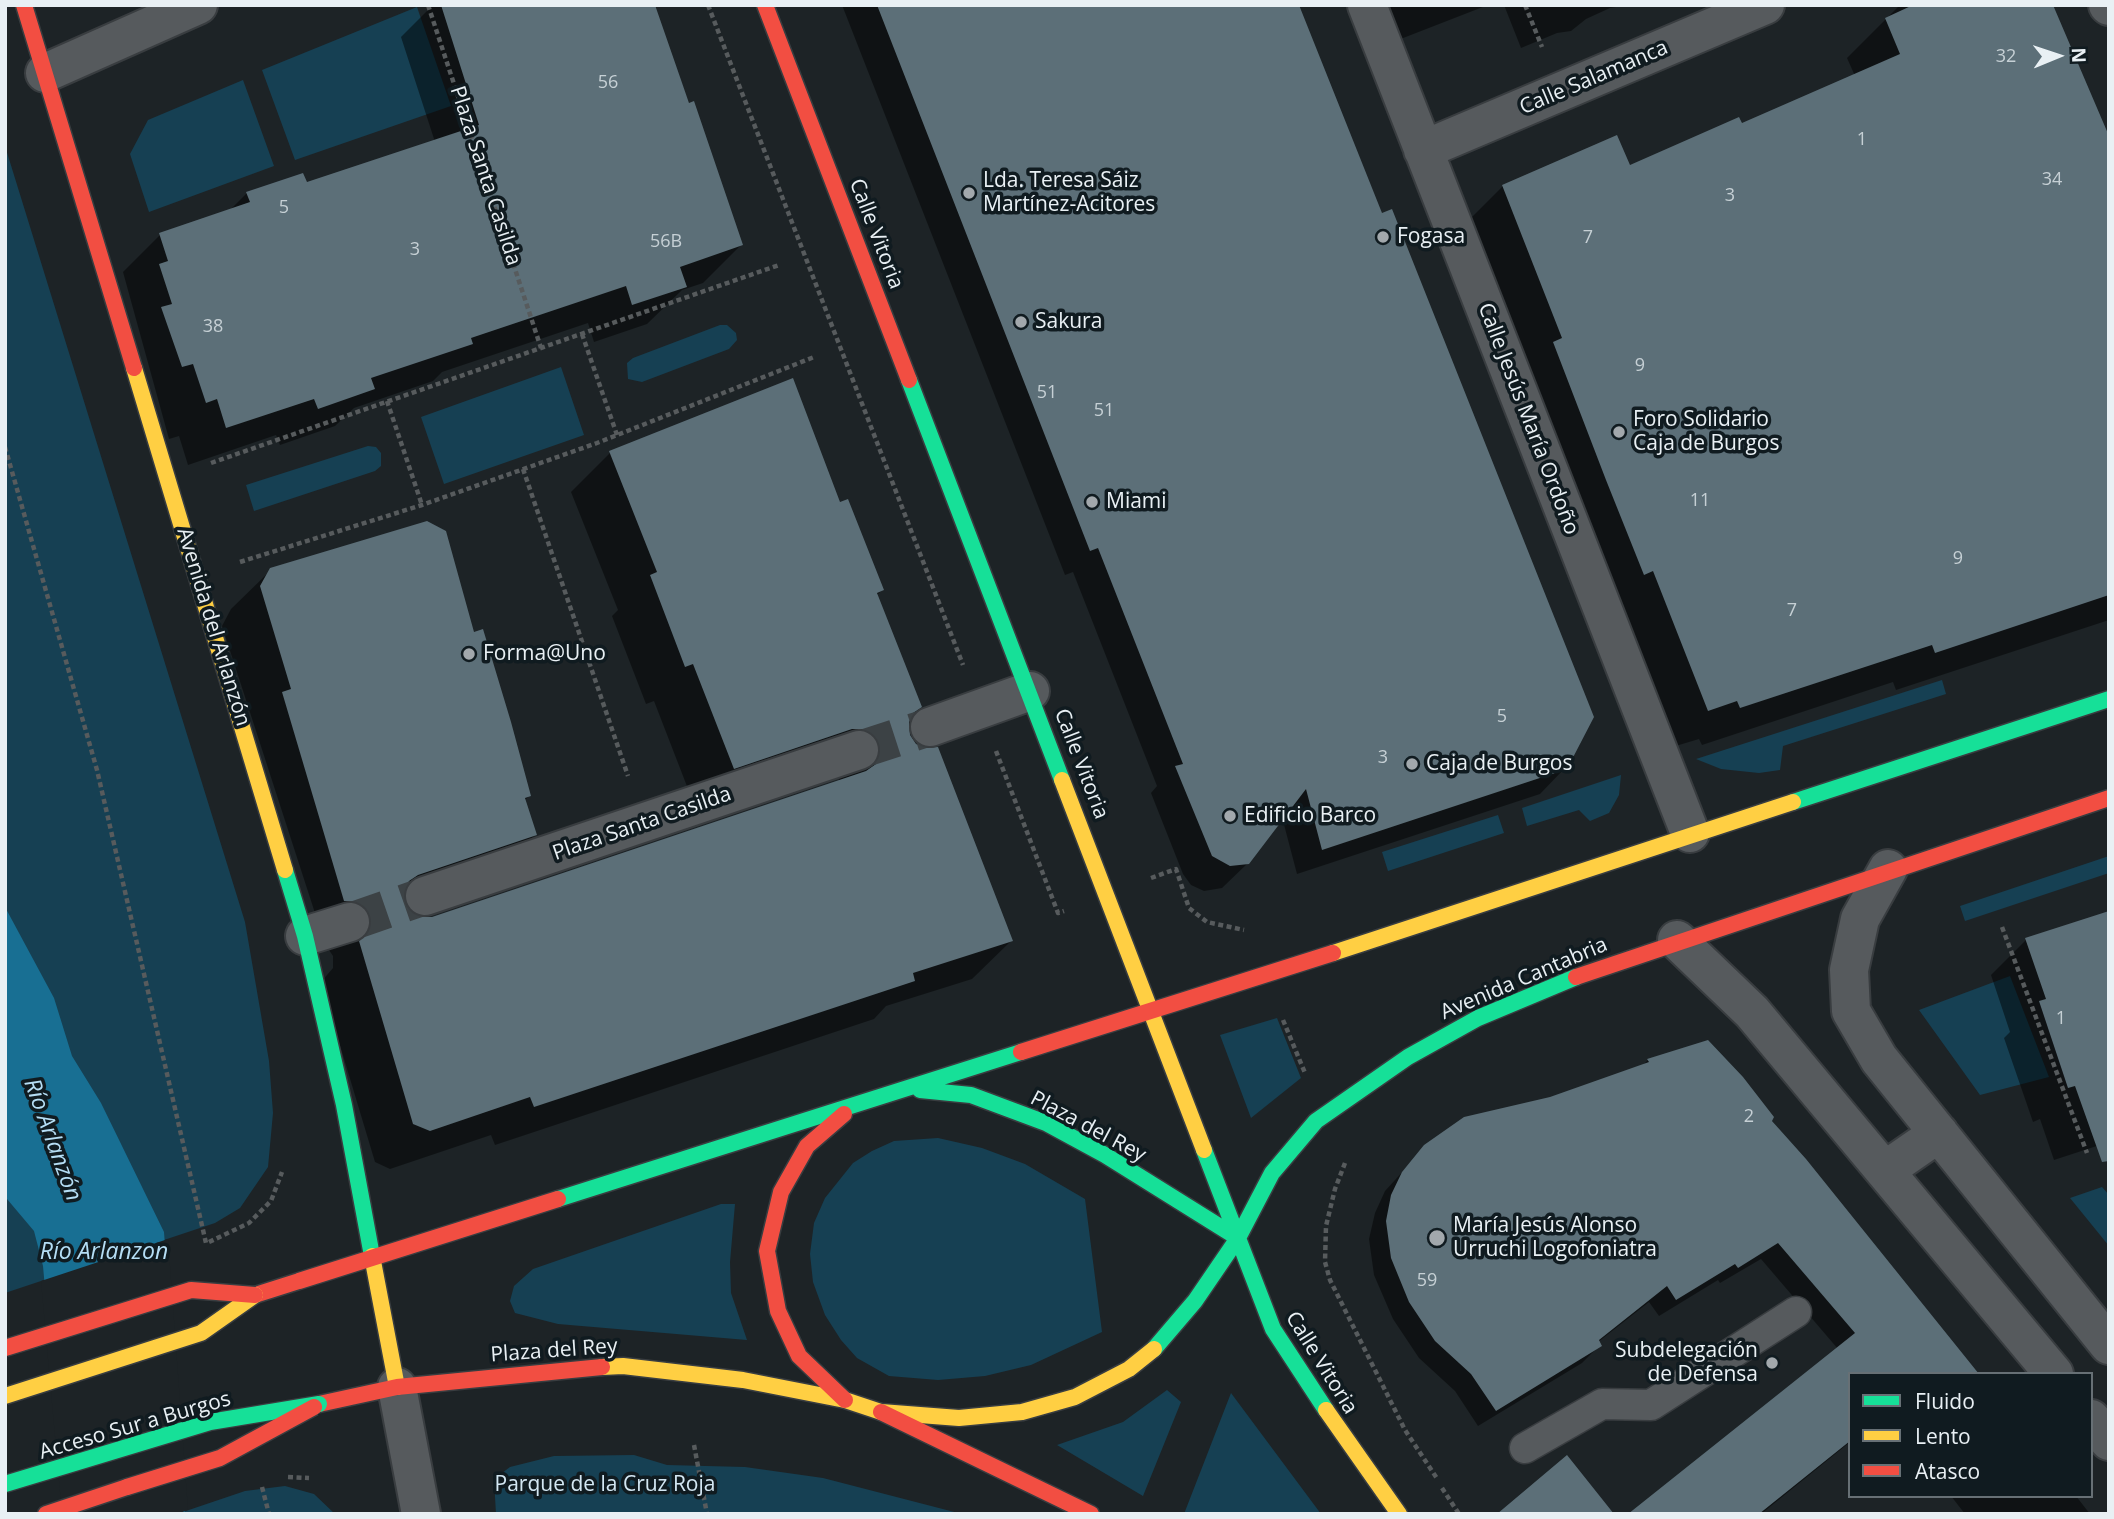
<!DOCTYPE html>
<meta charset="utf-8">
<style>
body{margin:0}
#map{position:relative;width:2114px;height:1519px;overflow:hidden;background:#1d2326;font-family:"Open Sans",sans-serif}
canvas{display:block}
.frame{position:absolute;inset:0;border:7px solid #e9f0f4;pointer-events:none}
.legend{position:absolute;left:1848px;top:1372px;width:245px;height:126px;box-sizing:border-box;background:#101b20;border:2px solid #677075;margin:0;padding:9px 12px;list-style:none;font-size:21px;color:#e9f0f4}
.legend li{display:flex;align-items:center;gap:14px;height:35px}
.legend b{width:35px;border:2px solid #677075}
.north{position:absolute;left:2023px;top:21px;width:70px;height:70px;-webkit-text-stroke:5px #101b20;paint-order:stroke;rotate:88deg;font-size:19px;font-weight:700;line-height:28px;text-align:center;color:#e9f0f4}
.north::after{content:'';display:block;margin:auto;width:24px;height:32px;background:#e9f0f4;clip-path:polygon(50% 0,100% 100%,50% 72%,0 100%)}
</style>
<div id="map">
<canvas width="2114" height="1519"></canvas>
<div class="frame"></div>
<ul class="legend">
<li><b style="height:9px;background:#16e098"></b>Fluido</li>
<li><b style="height:9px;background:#ffcf43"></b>Lento</li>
<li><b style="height:9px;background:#f24e42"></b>Atasco</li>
</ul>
<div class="north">N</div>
</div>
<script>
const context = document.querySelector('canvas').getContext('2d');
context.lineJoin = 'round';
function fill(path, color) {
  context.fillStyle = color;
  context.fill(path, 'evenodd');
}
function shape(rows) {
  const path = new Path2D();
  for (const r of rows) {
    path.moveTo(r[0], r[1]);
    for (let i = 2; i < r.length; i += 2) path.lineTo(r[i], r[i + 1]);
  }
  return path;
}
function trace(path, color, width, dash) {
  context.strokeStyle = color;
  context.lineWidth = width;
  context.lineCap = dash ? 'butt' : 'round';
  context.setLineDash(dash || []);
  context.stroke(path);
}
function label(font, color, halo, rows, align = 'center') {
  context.font = font + ' "Open Sans",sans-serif';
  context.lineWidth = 7;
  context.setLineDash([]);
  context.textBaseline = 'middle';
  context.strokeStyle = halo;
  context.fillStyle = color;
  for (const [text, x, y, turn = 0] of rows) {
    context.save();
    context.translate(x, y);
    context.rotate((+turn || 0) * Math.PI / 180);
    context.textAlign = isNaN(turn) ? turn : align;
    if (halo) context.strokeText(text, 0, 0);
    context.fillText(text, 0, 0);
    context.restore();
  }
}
const green = shape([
 [417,7,451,106,295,160,262,70],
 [243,80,274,166,149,212,130,154,148,120],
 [5,146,245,922,269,1061,273,1113,268,1167,240,1208,215,1223,5,1293],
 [720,325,727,325,736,333,737,340,729,349,642,382,628,379,627,363,633,358],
 [561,367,584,435,444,484,421,417],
 [368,446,376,447,381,453,381,466,375,471,254,511,246,485],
 [1942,680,1946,694,1783,746,1780,770,1759,773,1721,769,1696,759],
 [1621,775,1619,795,1609,813,1590,821,1579,810,1527,826,1522,808],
 [1498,815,1504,833,1388,871,1382,852],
 [2109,856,2109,873,1965,921,1960,906],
 [2010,976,2049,1077,1980,1095,1919,1010],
 [1277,1018,1301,1078,1251,1118,1220,1035],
 [938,1138,982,1148,1025,1164,1085,1199,1102,1332,1031,1365,985,1376,938,1380,889,1376,857,1358,841,1340,825,1315,813,1282,810,1254,814,1223,825,1198,853,1163,872,1151,894,1141],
 [2102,1187,2109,1195,2109,1246,2070,1198],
 [721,1204,735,1204,730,1262,731,1293,747,1340,558,1324,515,1313,510,1301,514,1286,533,1269],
 [1167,1390,1181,1402,1143,1496,1057,1445,1123,1422],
 [1231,1393,1321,1514,1184,1514],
 [634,1455,667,1465,745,1467,823,1478,962,1514,496,1514,494,1479,510,1467,554,1456],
 [285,1486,314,1494,335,1514,177,1514,245,1491]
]);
const water = shape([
 [5,907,54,998,72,1056,101,1103,164,1232,185,1514,65,1514,43,1266,34,1231,7,1199,5,1189]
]);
const pier = shape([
 [168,1239,188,1510,177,1514,62,1514,41,1281]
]);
const shadow = shape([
 [433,5,653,5,741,245,703,283,682,290,647,324,594,342,588,323,442,372,433,381,354,408,335,426,280,445,276,435,188,465,179,436,169,439,123,272,160,235,229,211,247,193,306,184,435,142,401,37],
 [842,5,1297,5,1565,768,1540,794,1297,874,1282,817,1248,863,1222,888,1204,891,1191,885,1183,874,1151,793,1157,786,1073,572,1065,575],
 [1384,5,1488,5,1398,40],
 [1504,5,1628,5,1610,8,1586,19,1571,31,1557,33,1521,48],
 [1900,5,2051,5,2109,140,2109,620,1896,690,1893,682,1702,745,1699,739,1669,748,1464,225,1503,186,1629,167,1741,125,1855,76,1847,58],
 [792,380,839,504,882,590,876,596,920,706,907,722,908,736,1011,941,972,979,886,1006,874,1019,495,1145,491,1135,390,1169,375,1162,321,982,333,968,333,956,325,944,222,626,231,609,271,570,473,635,529,796,524,801,535,835,496,874,404,905,409,913,420,919,432,918,840,781,835,773,695,807,654,701,646,704,612,616,618,610,571,492,610,453],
 [2026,940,2109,1142,2054,1160,2040,1119,2033,1122,2004,1038,2010,1032,1991,975],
 [1708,1042,1978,1374,1850,1374,1850,1442,1761,1514,1631,1514,1838,1349,1761,1259,1720,1283,1718,1280,1659,1316,1649,1302,1598,1342,1599,1346,1582,1363,1478,1426,1455,1391,1419,1358,1393,1319,1374,1275,1369,1239,1375,1213,1385,1191,1425,1147,1641,1067,1648,1060],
 [1951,1496,2076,1496,2090,1514,1965,1514]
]);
const building = shape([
 [441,5,655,5,689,103,694,101,743,245,680,267,687,287,632,305,626,286,471,338,473,344,371,378,375,389,318,409,314,399,226,428,217,399,206,403,193,364,182,367,161,307,172,304,159,264,168,261,159,233,250,202,246,192,303,173,307,182,479,125],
 [877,5,1299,5,1382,213,1392,209,1594,717,1567,769,1322,850,1306,789,1249,864,1230,866,1212,856,1175,766,1183,764,1098,548,1090,551],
 [1913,5,2053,5,2109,136,2109,595,1935,653,1932,645,1740,708,1737,701,1708,711,1653,571,1644,575,1606,480,1553,342,1562,338,1502,185,1617,135,1630,165,1739,117,1742,123,1900,54,1885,18],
 [793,378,840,502,848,499,884,590,877,593,922,707,913,713,909,722,910,735,916,744,925,748,938,747,1013,941,913,973,915,981,534,1107,530,1097,430,1131,413,1124,359,941,371,927,371,916,364,906,354,901,344,901,282,692,291,689,260,586,270,568,427,521,446,531,474,632,483,629,511,722,531,796,525,798,537,835,418,875,409,881,404,891,404,902,410,912,420,917,432,917,866,771,876,764,880,754,880,744,874,734,863,729,852,729,734,769,693,664,685,667,650,575,657,572,609,451],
 [2109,911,2109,1161,2102,1162,2075,1086,2068,1088,2039,1001,2046,999,2025,938],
 [1708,1040,1743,1077,1774,1117,1772,1121,1806,1159,1979,1374,1850,1374,1850,1441,1759,1514,1628,1514,1855,1333,1778,1243,1738,1268,1735,1264,1676,1300,1667,1286,1599,1340,1602,1346,1496,1411,1471,1374,1435,1341,1409,1302,1391,1258,1386,1221,1391,1195,1402,1172,1424,1145,1464,1117,1550,1097,1649,1062,1647,1059],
 [1567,1455,1614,1514,1497,1514]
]);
const streetTunnel = shape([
 [859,750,930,727],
 [350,922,425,896]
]);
const path = shape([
 [428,5,541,348],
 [708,5,963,665],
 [1525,5,1542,47],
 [582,334,617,435],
 [387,401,422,505],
 [5,447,97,770,206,1243],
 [211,463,779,265],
 [523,469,628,776],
 [240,562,422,505,597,443,814,357],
 [996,751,1058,913,1064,911],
 [1151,878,1176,869,1189,908,1207,922,1244,930],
 [2002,927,2087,1153],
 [1283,1020,1305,1073],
 [1345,1163,1335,1189,1326,1226,1325,1262,1330,1280,1405,1430,1438,1480],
 [694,1445,707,1514],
 [262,1487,269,1514],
 [1442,1488,1459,1514]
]);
const lane = shape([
 [1525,1448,1602,1404,1651,1405,1796,1312]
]);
const street = shape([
 [1367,5,1690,833],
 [2108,5,2109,6],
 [45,73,198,5],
 [1423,150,1765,5],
 [930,727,1030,691],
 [1888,869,1860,919,1849,970,1851,1011,1879,1059,2109,1345],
 [425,896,859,750],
 [305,936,350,922],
 [1677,940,1752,1012,2054,1374],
 [1887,1169,1939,1133],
 [397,1387,421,1514],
 [2091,1419,2109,1441]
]);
const fast = shape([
 [909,380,1062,780],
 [1793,802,2109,699],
 [285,870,305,936,344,1105,372,1256],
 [920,1090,971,1095,1046,1123,1105,1155,1238,1238],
 [1204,1150,1273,1329,1326,1410],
 [558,1199,1021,1052],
 [1154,1349,1195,1301,1238,1238,1272,1173,1316,1121,1408,1057,1478,1018,1576,977]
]);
const slow = shape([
 [134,368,285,870],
 [1062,780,1204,1150],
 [1333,953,1793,802],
 [372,1256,397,1387],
 [602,1367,623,1366,743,1380,845,1400,881,1412,959,1418,1022,1412,1075,1397,1129,1369,1154,1349],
 [1326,1410,1399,1514]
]);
const jam = shape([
 [24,5,134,368],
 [765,5,909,380],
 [1576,977,2109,798],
 [1021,1052,1333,953],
 [844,1114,807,1146,781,1192,767,1251,778,1311,799,1356,845,1400],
 [299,1281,558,1199],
 [255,1295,299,1281],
 [319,1404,397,1387,602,1367],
 [881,1412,1091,1514],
 [46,1514,127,1487]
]);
const pathBridge = shape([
 [209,1242,249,1223,271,1201,282,1172],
 [288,1477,309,1478]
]);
const fastBridge = shape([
 [5,1484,210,1422,319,1404]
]);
const slowBridge = shape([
 [5,1396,201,1333,255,1295]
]);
const jamBridge = shape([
 [5,1348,191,1290,255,1295],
 [127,1487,220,1458,314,1407]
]);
const markers = [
 [969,193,7,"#a2a8ac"],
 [1383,237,7,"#a2a8ac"],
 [1021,322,7,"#a2a8ac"],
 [1619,432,7,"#a2a8ac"],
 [1092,502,7,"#a2a8ac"],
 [469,654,7,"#a2a8ac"],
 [1412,764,7,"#a2a8ac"],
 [1230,816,7,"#a2a8ac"],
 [1437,1238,9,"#a2a8ac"],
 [1772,1363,7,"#a2a8ac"]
];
const numberNames = [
 ["32",2006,57],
 ["56",608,83],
 ["1",1862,140],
 ["34",2052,180],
 ["3",1730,196],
 ["5",284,208],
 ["7",1588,238],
 ["56B",666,242],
 ["3",415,250],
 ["38",213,327],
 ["9",1640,366],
 ["51",1047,393],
 ["51",1104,411],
 ["11",1700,501],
 ["9",1958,559],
 ["7",1792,611],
 ["5",1502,717],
 ["3",1383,758],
 ["1",2061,1019],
 ["2",1749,1117],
 ["59",1427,1281]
];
const streetNames = [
 ["Calle Salamanca",1594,78,-23],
 ["Plaza Santa Casilda",485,176,72],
 ["Calle Vitoria",876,234,69],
 ["Calle Jesús María Ordoño",1528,419,69],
 ["Avenida del Arlanzón",213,627,73],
 ["Calle Vitoria",1081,764,69],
 ["Plaza Santa Casilda",642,824,-19],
 ["Avenida Cantabria",1524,979,-23],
 ["Plaza del Rey",1088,1127,28],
 ["Plaza del Rey",554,1351,-4],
 ["Calle Vitoria",1321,1363,58],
 ["Acceso Sur a Burgos",135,1426,-16]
];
const poiNames = [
 ["Lda. Teresa Sáiz",983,181],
 ["Martínez-Acitores",983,205],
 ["Fogasa",1397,237],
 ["Sakura",1035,322],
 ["Foro Solidario",1633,420],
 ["Caja de Burgos",1633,444],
 ["Miami",1106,502],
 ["Forma@Uno",483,654],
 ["Caja de Burgos",1426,764],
 ["Edificio Barco",1244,816],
 ["María Jesús Alonso",1453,1226],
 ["Urruchi Logofoniatra",1453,1250],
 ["Subdelegación",1758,1351,"right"],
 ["de Defensa",1758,1375,"right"]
];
const parkNames = [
 ["Parque de la Cruz Roja",605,1485]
];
const waterNames = [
 ["Río Arlanzón",52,1140,70],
 ["Río Arlanzon",104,1252]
];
fill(green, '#164053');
fill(water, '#186f93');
fill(pier, '#1d2326');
fill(shadow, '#0007');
fill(building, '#5c6f78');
trace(streetTunnel, '#3c4245', 38, [38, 19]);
trace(lane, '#393d40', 33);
trace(street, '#393d40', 42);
trace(fast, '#393d40', 19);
trace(slow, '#393d40', 19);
trace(jam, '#393d40', 19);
trace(path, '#575b5d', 4.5, [5, 3.5]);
trace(lane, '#565a5d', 30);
trace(street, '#565a5d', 38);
trace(fast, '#16e098', 16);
trace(slow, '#ffcf43', 16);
trace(jam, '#f24e42', 16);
trace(fastBridge, '#393d40', 19, []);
trace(slowBridge, '#393d40', 19, []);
trace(jamBridge, '#393d40', 19, []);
trace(pathBridge, '#575b5d', 4.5, [5, 3.5]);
trace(fastBridge, '#16e098', 16);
trace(slowBridge, '#ffcf43', 16);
trace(jamBridge, '#f24e42', 16);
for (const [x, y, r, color] of markers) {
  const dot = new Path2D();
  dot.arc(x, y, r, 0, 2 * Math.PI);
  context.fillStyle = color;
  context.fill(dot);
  trace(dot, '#101b20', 2.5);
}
label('18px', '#c6d0d5', null, numberNames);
label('21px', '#e9f0f4', '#101b20', streetNames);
label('21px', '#e9f0f4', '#101b20', poiNames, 'left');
label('21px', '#d3e7f3', '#101b20', parkNames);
label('italic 23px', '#b5def5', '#101b20', waterNames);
</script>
